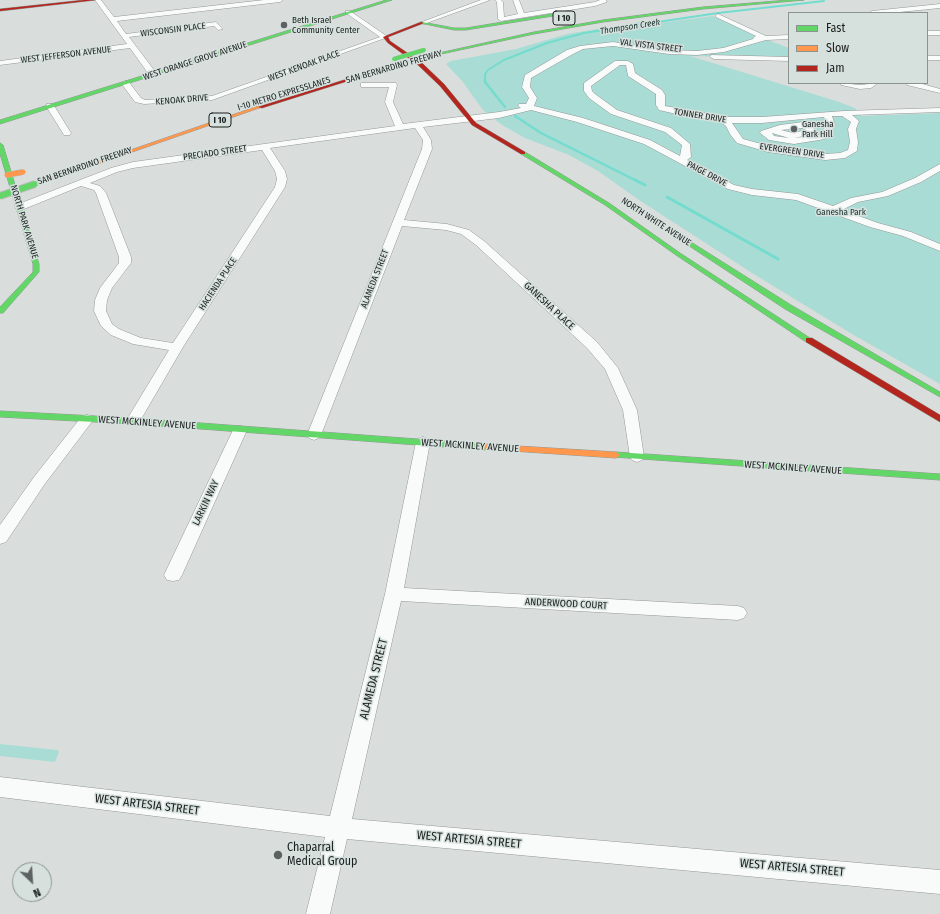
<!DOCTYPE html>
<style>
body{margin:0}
#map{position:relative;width:940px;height:914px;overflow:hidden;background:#d9dedd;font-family:"Fira Sans Condensed",sans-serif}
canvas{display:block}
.legend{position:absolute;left:788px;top:12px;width:140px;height:72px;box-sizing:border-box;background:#d6e1de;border:1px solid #8b9391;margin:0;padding:5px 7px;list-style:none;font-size:12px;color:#1b1e1e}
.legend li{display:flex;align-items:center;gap:8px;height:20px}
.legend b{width:20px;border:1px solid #8b9391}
.north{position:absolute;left:12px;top:862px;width:40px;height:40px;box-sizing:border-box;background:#d6e1de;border:1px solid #8b9391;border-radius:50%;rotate:155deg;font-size:11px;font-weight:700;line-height:16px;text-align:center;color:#1b1e1e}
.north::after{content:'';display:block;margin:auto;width:14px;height:18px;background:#5e6161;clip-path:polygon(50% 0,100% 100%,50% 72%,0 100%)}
</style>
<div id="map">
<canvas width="940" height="914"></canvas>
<ul class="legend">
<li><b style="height:5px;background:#63d668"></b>Fast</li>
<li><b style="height:5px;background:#ff974d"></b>Slow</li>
<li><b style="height:5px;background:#b3261e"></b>Jam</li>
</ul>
<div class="north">N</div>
</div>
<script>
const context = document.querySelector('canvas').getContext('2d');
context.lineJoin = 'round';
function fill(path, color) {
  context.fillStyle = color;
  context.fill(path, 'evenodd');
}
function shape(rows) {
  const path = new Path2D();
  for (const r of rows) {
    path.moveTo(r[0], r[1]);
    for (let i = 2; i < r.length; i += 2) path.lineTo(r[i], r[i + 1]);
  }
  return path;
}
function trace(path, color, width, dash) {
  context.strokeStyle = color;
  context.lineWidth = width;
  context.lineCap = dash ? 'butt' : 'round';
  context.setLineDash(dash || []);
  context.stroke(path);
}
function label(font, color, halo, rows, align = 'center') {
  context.font = font + ' "Fira Sans Condensed",sans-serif';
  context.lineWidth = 3;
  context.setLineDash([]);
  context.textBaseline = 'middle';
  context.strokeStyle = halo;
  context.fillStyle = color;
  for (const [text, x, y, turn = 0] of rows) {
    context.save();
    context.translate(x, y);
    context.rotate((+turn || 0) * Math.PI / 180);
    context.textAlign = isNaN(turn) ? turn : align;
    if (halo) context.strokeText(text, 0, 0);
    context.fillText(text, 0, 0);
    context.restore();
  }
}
const green = shape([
 [713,16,754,35,789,48,789,58,690,56,836,101,855,108,861,116,940,113,940,384,852,334,752,273,639,200,598,171,569,155,525,138,502,125,483,110,462,81,446,64,451,61,516,49,567,34,639,22,652,24],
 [0,744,57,750,59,752,55,762,0,756]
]);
const streamFar2 = shape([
 [485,81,485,74,488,70,504,60,547,43,584,33,718,13,824,1]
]);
const streamFar1 = shape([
 [485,80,485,82,505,107],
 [515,116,541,133,637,181]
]);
const stream = shape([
 [635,180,645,185],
 [667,197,778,259]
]);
const street = shape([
 [95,0,101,0,114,17,264,0,283,0,280,2,117,21,126,34,216,22,223,29,218,30,214,26,129,37,157,74,153,76,150,76,130,48,0,65,0,61,127,44,95,0],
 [481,0,490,0,424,24,419,23,481,0],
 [495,0,501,0,503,2,504,17,518,14,513,0,519,0,524,13,595,2,600,0,606,0,607,2,595,6,501,21,498,19,497,2,495,0],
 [940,4,940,8,890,13,869,13,872,11,940,4],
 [346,11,350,11,388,37,212,100,144,104,135,102,121,83,125,81,128,81,141,98,145,100,212,96,380,37,346,13,346,11],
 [718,14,766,36,789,35,789,39,766,40,724,52,697,55,669,54,613,46,583,49,573,54,531,78,530,87,537,98,534,106,583,118,650,140,680,156,682,145,665,132,611,114,589,98,584,91,584,83,615,61,628,61,633,64,635,73,662,90,665,95,665,106,727,117,762,117,844,111,940,108,940,112,852,115,859,121,856,129,858,142,857,151,845,158,825,160,768,152,737,143,730,134,726,126,719,121,672,113,659,110,656,105,656,94,628,76,626,65,620,65,591,86,592,91,595,94,617,110,671,128,690,144,691,157,687,160,734,185,752,189,798,194,833,206,851,198,882,192,915,178,940,164,940,171,921,182,888,196,858,202,842,210,878,223,911,232,940,244,940,251,903,236,870,227,796,200,752,195,728,189,644,144,577,122,531,110,499,118,423,127,431,140,432,149,404,220,447,224,469,230,484,241,597,342,618,368,637,410,644,457,642,460,637,462,632,460,630,457,623,410,605,369,587,348,476,245,461,234,446,230,402,226,321,435,319,438,314,440,309,438,307,435,422,149,423,140,415,128,270,148,285,171,287,179,285,187,183,347,140,421,138,424,133,425,128,424,126,421,169,350,133,344,111,335,101,326,94,311,95,300,100,288,119,263,119,257,96,193,94,190,81,186,24,209,16,209,15,207,16,205,111,168,133,162,395,126,385,102,389,87,361,87,361,83,396,83,397,85,393,102,403,124,499,112,521,108,518,106,519,104,526,104,529,98,522,87,525,75,567,50,580,46,613,42,669,50,697,51,723,48,753,39,754,37,756,36,716,17,716,15,718,14],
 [832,116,842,116,851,122,848,129,850,142,848,150,840,153,825,154,769,146,743,139,732,123,762,123,824,117,827,125,819,135,794,138,813,134,814,132,814,127,803,122,780,125,761,131,760,133,769,140,794,144,825,139,835,125,832,116],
 [802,128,806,130,793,133,781,130,802,128],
 [772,133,789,138,774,136,772,133],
 [262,150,275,171,277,179,275,187,173,343,141,338,119,329,112,324,106,311,107,300,112,288,131,263,131,257,106,193,100,186,90,183,117,172,133,168,262,150],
 [927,31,940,31,940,35,927,35,927,31],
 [711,55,789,57,789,61,714,59,710,57,711,55],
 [927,56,940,56,940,60,927,60,927,56],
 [840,83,860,85,878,83,871,88,860,89,841,85,840,83],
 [906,83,919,83,940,89,940,93,907,85,906,83],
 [47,104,53,104,71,133,70,135,64,135,46,106,47,104],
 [87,415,92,416,94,419,44,485,6,542,0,544,0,525,34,477,82,416,87,415],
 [240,426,245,427,247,430,182,575,179,580,173,581,167,580,164,575,233,430,235,427,240,426],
 [423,437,428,439,430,442,404,588,738,606,744,608,747,613,744,618,738,620,401,601,352,819,940,870,940,894,347,839,330,914,306,914,325,837,0,797,0,777,330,816,385,594,416,442,418,439,423,437]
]);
const fast = shape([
 [386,0,392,0,0,124,0,120,386,0],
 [788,0,804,0,703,9,603,22,534,34,432,56,430,55,534,32,603,20,703,7,788,0],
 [558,13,559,15,466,30,454,30,420,23,422,22,454,28,466,28,558,13],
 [0,143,3,145,39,264,39,272,3,313,0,313,0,307,33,272,33,264,0,154,0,143],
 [521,152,525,152,609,203,680,253,813,340,809,342,806,342,676,255,605,205,521,154,521,152],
 [671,232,675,232,791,305,940,392,940,397,785,309,671,234,671,232],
 [0,411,133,418,485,444,489,447,485,450,133,424,0,417,0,411],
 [616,452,940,474,940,480,613,457,612,455,616,452]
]);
const slow = shape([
 [405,61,409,62,351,81,347,80,405,61],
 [258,106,262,107,37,185,32,184,258,106],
 [485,444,616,452,620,455,616,458,482,449,481,447,485,444]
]);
const jam = shape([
 [84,0,96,0,0,11,0,9,84,0],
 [421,22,424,23,388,37,390,41,422,63,444,84,476,123,525,152,525,154,521,154,472,125,440,86,418,65,388,43,383,37,421,22],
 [347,79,351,80,262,108,258,107,347,79],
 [806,338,812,338,940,415,940,422,806,342,806,338]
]);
const fastBridgeFar1 = shape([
 [394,59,424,50]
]);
const fastBridge = shape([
 [0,196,35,184]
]);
const slowBridge = shape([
 [7,175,23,172]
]);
const markers = [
 [284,25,4,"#5e6161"],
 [794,129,4,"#5e6161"],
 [278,855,5,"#5e6161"]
];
const shields = [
 [564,18,22],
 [220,120,22]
];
const shieldNames = [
 ["I 10",564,18],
 ["I 10",220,120]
];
const farPoinames = [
 ["Beth Israel",292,20],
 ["Community Center",292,30],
 ["Ganesha",802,124],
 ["Park Hill",802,134]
];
const farWaternames = [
 ["Thompson Creek",630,27,-9]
];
const farStreetnames = [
 ["WISCONSIN PLACE",173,30,-7],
 ["VAL VISTA STREET",651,46,7],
 ["WEST JEFFERSON AVENUE",66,55,-7],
 ["WEST ORANGE GROVE AVENUE",195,61,-18],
 ["WEST KENOAK PLACE",304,66,-20],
 ["SAN BERNARDINO FREEWAY",394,67,-16],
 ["I-10 METRO EXPRESSLANES",284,94,-17],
 ["KENOAK DRIVE",182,100,-5],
 ["TONNER DRIVE",700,116,9],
 ["EVERGREEN DRIVE",792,151,8],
 ["PRECIADO STREET",215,153,-8],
 ["SAN BERNARDINO FREEWAY",85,166,-19],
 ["PAIGE DRIVE",707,174,28],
 ["NORTH PARK AVENUE",24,222,73],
 ["NORTH WHITE AVENUE",656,222,33],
 ["ALAMEDA STREET",375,279,-69],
 ["HACIENDA PLACE",218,284,-57]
];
const farParknames = [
 ["Ganesha Park",841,212]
];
const streetNames = [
 ["GANESHA PLACE",549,306,43],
 ["WEST MCKINLEY AVENUE",147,423,4],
 ["WEST MCKINLEY AVENUE",470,446,4],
 ["WEST MCKINLEY AVENUE",793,468,4],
 ["LARKIN WAY",206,503,-65],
 ["ANDERWOOD COURT",566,604,3]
];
const nearStreetnames = [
 ["ALAMEDA STREET",374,679,-76],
 ["WEST ARTESIA STREET",147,805,7],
 ["WEST ARTESIA STREET",469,840,5],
 ["WEST ARTESIA STREET",792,868,5]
];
const nearPoinames = [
 ["Chaparral",287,848],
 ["Medical Group",287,862]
];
fill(green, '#a9dcd4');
trace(streamFar2, '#74dcce', 2);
trace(streamFar1, '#74dcce', 2.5);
trace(stream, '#74dcce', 3);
trace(street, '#939796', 1);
trace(fast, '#939796', 1);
trace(slow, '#939796', 1);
trace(jam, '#939796', 1);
fill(street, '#f9fafa');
fill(fast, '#63d668');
fill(slow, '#ff974d');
fill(jam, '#b3261e');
trace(fastBridgeFar1, '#b7b9b9', 4.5, []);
trace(fastBridge, '#b7b9b9', 8, []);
trace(slowBridge, '#b7b9b9', 6, []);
trace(fastBridgeFar1, '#63d668', 4);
trace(fastBridge, '#63d668', 6);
trace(slowBridge, '#ff974d', 5);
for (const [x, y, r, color] of markers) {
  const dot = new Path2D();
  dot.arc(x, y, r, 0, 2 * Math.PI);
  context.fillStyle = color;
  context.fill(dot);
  trace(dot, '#d6e1de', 1.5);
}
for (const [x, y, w] of shields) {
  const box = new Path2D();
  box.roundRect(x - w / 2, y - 7, w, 14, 3);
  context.fillStyle = '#d6e1de';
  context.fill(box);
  trace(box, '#1b1e1e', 1);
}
label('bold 9px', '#1b1e1e', null, shieldNames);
label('9px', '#1b1e1e', '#d6e1de', farPoinames, 'left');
label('italic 9px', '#172f2b', '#d6e1de', farWaternames);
label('9px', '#1b1e1e', '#d6e1de', farStreetnames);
label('9px', '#1b332f', '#d6e1de', farParknames);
label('10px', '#1b1e1e', '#d6e1de', streetNames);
label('12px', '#1b1e1e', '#d6e1de', nearStreetnames);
label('12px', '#1b1e1e', '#d6e1de', nearPoinames, 'left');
</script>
